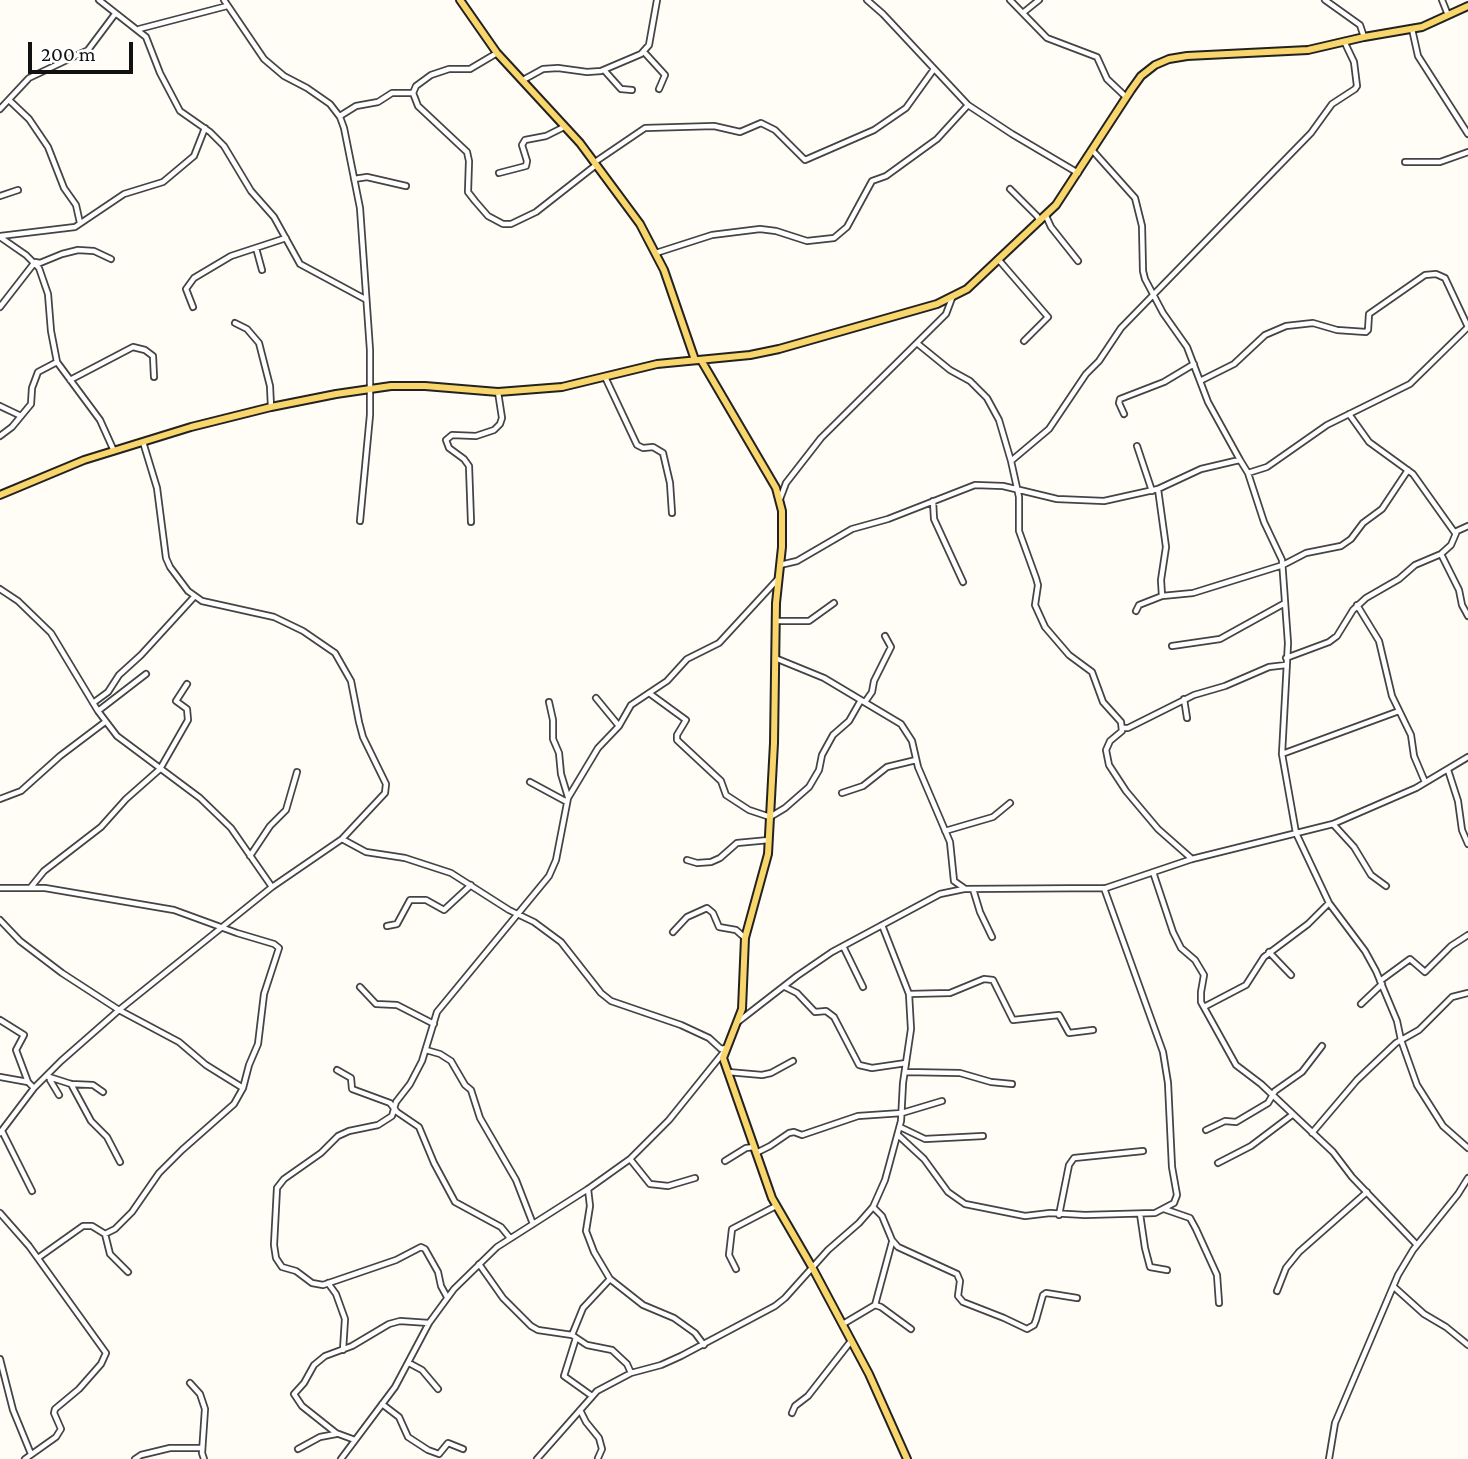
<!DOCTYPE html>
<style>
body{margin:0}
#map{position:relative;width:1468px;height:1459px;overflow:hidden;background:#fffdf5;font-family:"Crimson Pro",serif}
canvas{display:block}
.scale{position:absolute;left:28px;top:42px;width:105px;height:32px;box-sizing:border-box;border:4px solid #111;border-top:0;padding-left:9px;font-size:21px;line-height:24px;white-space:nowrap;color:#111;-webkit-text-stroke:5px #fff;paint-order:stroke}
</style>
<div id="map">
<canvas width="1468" height="1459"></canvas>
<div class="scale">200 m</div>
</div>
<script>
const context = document.querySelector('canvas').getContext('2d');
context.lineJoin = 'round';
function shape(rows) {
  const path = new Path2D();
  for (const r of rows) {
    path.moveTo(r[0], r[1]);
    for (let i = 2; i < r.length; i += 2) path.lineTo(r[i], r[i + 1]);
  }
  return path;
}
function trace(path, color, width, dash) {
  context.strokeStyle = color;
  context.lineWidth = width;
  context.lineCap = dash ? 'butt' : 'round';
  context.setLineDash(dash || []);
  context.stroke(path);
}
const minor = shape([
 [99,0,146,37,160,73,180,111,210,132,224,146,251,191,274,217,300,264,365,299],
 [224,0,264,59,284,76,307,88,330,104,340,117,344,128,360,208,370,350,370,415,360,521],
 [867,0,883,14,968,105,1012,134,1078,173],
 [1010,0,1047,38,1097,57,1107,79,1126,97],
 [1325,0,1360,25,1364,37],
 [1442,0,1448,15],
 [1024,12,1039,0],
 [139,29,227,6],
 [1412,29,1418,56,1468,134],
 [644,52,665,75,659,89],
 [497,53,470,69,449,69,431,75,416,86,413,93,418,106,467,152,469,161,468,192,475,201,488,216,503,224,511,224,536,212,596,165],
 [604,70,621,89,632,90],
 [523,80,543,69,558,68,587,72,601,71,641,54,649,45,657,0],
 [9,100,29,119,48,147,64,188,76,205,80,223],
 [0,109,29,78,88,50,115,14],
 [340,116,356,106,378,102,392,93,413,93],
 [1093,151,1135,198,1142,226,1143,271,1145,279,1163,313,1187,347,1208,402,1240,460],
 [595,162,645,128,714,126,740,132,761,123,775,130,805,160,874,130,906,108,934,69],
 [1405,162,1440,162,1468,152],
 [499,173,526,166,527,161,522,145,525,140,546,136,564,127],
 [354,179,367,177,406,186],
 [1010,189,1037,216,1040,221],
 [0,196,18,190],
 [1046,216,1051,227,1078,261],
 [0,236,75,227,124,194,163,182,194,156,205,128],
 [0,237,26,255,39,268,48,294,51,331,57,362,100,420,114,451],
 [256,248,262,270],
 [656,253,712,235,760,229,776,231,807,241,834,238,847,227,872,181,886,176,937,139,968,105],
 [998,259,1048,317,1024,341],
 [0,307,35,262,40,263,62,254,78,250,94,251,111,259],
 [193,307,186,289,194,278,231,256,286,238],
 [235,323,247,329,259,343,270,386,271,407],
 [918,344,950,370,970,381,987,398,999,420,1011,461],
 [605,377,637,445,643,448,653,447,663,453,670,483,672,513],
 [70,380,133,347,145,350,153,356,154,377],
 [1200,381,1234,364,1265,335,1286,326,1313,323,1337,330,1366,332,1368,330,1369,314,1425,275,1436,274,1445,278,1468,327],
 [0,406,21,416],
 [1124,414,1119,403,1120,399,1164,382,1194,364],
 [1349,414,1369,442,1413,474,1455,533],
 [0,436,12,427,31,404,32,388,38,372,57,362],
 [1137,446,1152,491],
 [1248,473,1264,522,1282,560,1288,643,1282,754,1296,833,1329,903,1365,951,1376,971,1397,1021,1401,1040,1417,1085,1443,1126,1468,1148],
 [780,499,786,483,821,438,946,314,952,298],
 [933,501,934,519,963,582],
 [471,522,469,466,464,459,449,448,446,440,452,435,476,436,494,430,500,424,502,418,498,392],
 [1441,554,1459,590,1462,605,1468,616],
 [780,565,797,561,852,529,888,519,975,485,1003,486,1057,499,1104,501,1158,489,1201,469,1235,461,1240,460,1248,473,1267,467,1327,425,1410,384,1468,327],
 [0,589,18,601,51,633,98,711,117,736,200,798,231,828,272,887],
 [1162,596,1193,593,1283,565,1306,553,1341,546,1351,539,1363,523,1382,509,1408,470],
 [1357,605,1379,641,1392,696,1411,735,1414,756,1425,782],
 [1136,611,1139,605,1162,596,1161,580,1166,547,1158,489],
 [776,621,809,621,834,603],
 [1172,646,1220,639,1285,603],
 [775,658,824,678,901,724,912,741,918,767,950,842,954,881,964,888],
 [1286,658,1329,642,1337,636,1353,610,1366,598,1399,579,1415,565,1441,554,1451,545,1457,531,1468,526],
 [649,693,686,720,677,735,677,740,721,781,726,795,749,810,770,817,785,808,809,787,819,770,822,755,833,735,849,721,861,700],
 [596,698,619,726],
 [1184,699,1187,718],
 [549,702,553,720,553,739,559,753,561,774,568,797],
 [865,702,872,692,874,681,891,647,885,636],
 [93,703,108,692,119,675,141,655,194,597],
 [98,711,146,674],
 [1123,728,1128,728,1194,695,1225,686,1269,667,1286,665],
 [1282,754,1399,711],
 [1448,770,1458,801,1462,830,1468,844],
 [530,782,567,802],
 [842,793,863,786,887,767,916,760],
 [0,799,21,791,60,756,105,722],
 [1333,824,1354,847,1371,875,1386,886],
 [945,831,993,817,1010,803],
 [342,839,366,852,405,858,451,873,509,910,534,922,561,942,601,993,611,1001,681,1025,709,1038,721,1049,726,1048],
 [250,856,270,826,286,810,297,772],
 [1192,859,1158,829,1126,791,1109,765,1106,750,1110,741,1122,731,1121,722,1103,702,1092,672,1069,655,1045,627,1035,605,1038,585,1036,578,1019,531,1019,497,1011,461,1049,429,1086,374,1099,361,1121,328,1311,133,1332,104,1355,89,1357,86,1354,62,1344,41],
 [687,860,697,863,711,862,720,858,737,843,769,840],
 [1153,872,1173,932,1181,948,1195,960,1204,975,1201,992,1201,1002,1236,1065,1261,1084,1333,1152,1352,1177,1417,1245],
 [31,887,44,871,101,827,126,799,160,769,188,720,187,709,176,701,187,684],
 [0,888,45,888,174,910,237,933,274,944,279,948,264,994,258,1044,249,1065,243,1088,234,1104,182,1150,159,1173,132,1212,115,1229,105,1234,92,1226,83,1226,38,1258],
 [973,889,980,912,992,937],
 [0,920,20,941,62,973,119,1010,179,1042,206,1065,243,1088],
 [387,926,397,924,410,900,426,900,444,910,471,885],
 [673,932,687,917,707,908,713,913,719,927,736,930,745,938],
 [843,946,863,987],
 [1269,952,1291,975],
 [1380,981,1410,959,1425,972,1451,946,1468,935],
 [360,987,376,1004,397,1005,434,1024],
 [785,987,797,993,815,1012,826,1011,834,1017,859,1065,872,1068,906,1063],
 [909,994,950,993,984,979,993,980,1013,1020,1059,1015,1069,1033,1093,1030],
 [1361,1004,1382,984],
 [1204,1007,1246,985,1264,957,1308,924,1329,903],
 [0,1020,24,1035,16,1050,28,1082],
 [739,1021,797,976,832,952,940,894,964,889,1106,888,1192,859,1333,824,1416,788,1468,757],
 [426,1050,440,1054,451,1061,465,1085,471,1090,480,1118,516,1180,533,1224],
 [337,1070,351,1078,352,1089,390,1103,397,1112,419,1127,434,1163,455,1202,501,1227,510,1238],
 [728,1072,762,1075,771,1073,793,1061],
 [905,1072,960,1073,991,1082,1012,1084],
 [46,1076,71,1084,93,1085,103,1092],
 [0,1077,28,1082,34,1088],
 [50,1080,59,1095],
 [71,1084,91,1121,107,1137,120,1162],
 [900,1127,925,1139,983,1136],
 [1206,1130,1225,1121,1236,1122,1268,1103,1275,1091,1302,1072,1322,1046],
 [2,1131,32,1191],
 [0,1133,34,1088,61,1061,119,1010,272,887,342,839,385,793,386,784,363,737,359,722,351,681,335,653,303,631,274,617,202,601,188,591,170,567,166,558,157,488,143,442],
 [1312,1133,1357,1080,1396,1043,1419,1030,1452,997,1468,993],
 [898,1135,924,1159,948,1192,965,1204,1025,1216,1050,1213,1085,1215,1155,1213,1174,1203,1177,1195,1172,1167,1168,1083,1163,1052,1104,888],
 [756,1153,770,1146,789,1133,794,1132,802,1135,858,1116,902,1113,942,1101],
 [630,1159,650,1184,668,1186,695,1178],
 [725,1161,746,1148,754,1147],
 [1218,1163,1251,1146,1292,1115],
 [588,1189,590,1206,586,1231,594,1252,610,1279,643,1305,674,1318,695,1333,704,1345],
 [873,1207,882,1216,892,1240,898,1247,957,1274,960,1281,958,1296,963,1302,1004,1318,1027,1329,1034,1325,1036,1320,1043,1295,1046,1293,1077,1298],
 [1164,1209,1190,1218,1196,1229,1217,1275,1219,1303],
 [0,1213,29,1246,106,1353,101,1364,79,1389,55,1409,54,1413,61,1429,56,1437,25,1459],
 [1140,1214,1145,1248,1150,1267,1167,1270],
 [1059,1215,1069,1165,1074,1158,1143,1151],
 [105,1234,110,1254,128,1272],
 [479,1264,503,1298,531,1326,538,1330,572,1335,587,1345,612,1350,627,1364,631,1373],
 [736,1269,729,1255,732,1229,776,1206],
 [328,1283,336,1294,345,1319,343,1350],
 [1394,1287,1424,1314,1446,1327,1468,1345],
 [1277,1291,1286,1268,1299,1252,1367,1192],
 [447,1297,441,1286,438,1272,425,1249,421,1247,396,1260,323,1285,312,1283,296,1271,282,1267,276,1258,274,1245,277,1188,284,1179,321,1153,338,1136,349,1131,378,1125,392,1116,396,1102,410,1084,422,1061,437,1012,549,876,556,860,568,798,598,748,619,726,631,705,667,681,687,659,719,643,777,580],
 [875,1305,892,1242],
 [843,1324,875,1305,881,1307,911,1329],
 [572,1335,583,1308,610,1279],
 [576,1338,564,1376,592,1396],
 [0,1359,13,1410,31,1454],
 [409,1363,422,1370,438,1389],
 [190,1383,200,1394,205,1409,202,1453,204,1459],
 [382,1404,399,1417,408,1437,428,1450,439,1454,448,1443,463,1449],
 [580,1410,586,1422,599,1438,602,1449,598,1458],
 [792,1413,795,1406,808,1396,851,1341],
 [355,1440,336,1433,302,1406,294,1394,304,1383,314,1365,325,1356,352,1346,389,1324,400,1321,429,1323],
 [298,1449,320,1437,336,1434],
 [135,1459,141,1455,170,1448,202,1448],
 [341,1459,395,1387,429,1323,454,1289,497,1247,588,1189,630,1159,669,1120,723,1053],
 [537,1459,597,1391,631,1373,661,1365,681,1356,775,1306,785,1298,828,1250,859,1223,873,1207,885,1180,901,1121,903,1083,911,1029,909,994,882,925],
 [1329,1459,1335,1423,1398,1275,1413,1250,1458,1194,1468,1178]
]);
const major = shape([
 [460,0,497,53,580,143,640,224,664,270,695,360],
 [701,360,776,488,782,511,782,547,776,603,774,743,768,854,745,938,742,1009,723,1058,772,1198,812,1267,869,1374,907,1459],
 [0,495,84,460,191,427,271,407,336,394,391,386,425,386,498,392,562,387,657,364,750,355,779,349,937,304,967,289,1056,205,1131,90,1141,76,1155,65,1169,59,1187,56,1308,50,1364,37,1422,27,1468,6]
]);
trace(minor, '#444', 8);
trace(major, '#222', 10);
trace(minor, '#fff', 4.5);
trace(major, '#f9d66b', 6);
</script>
